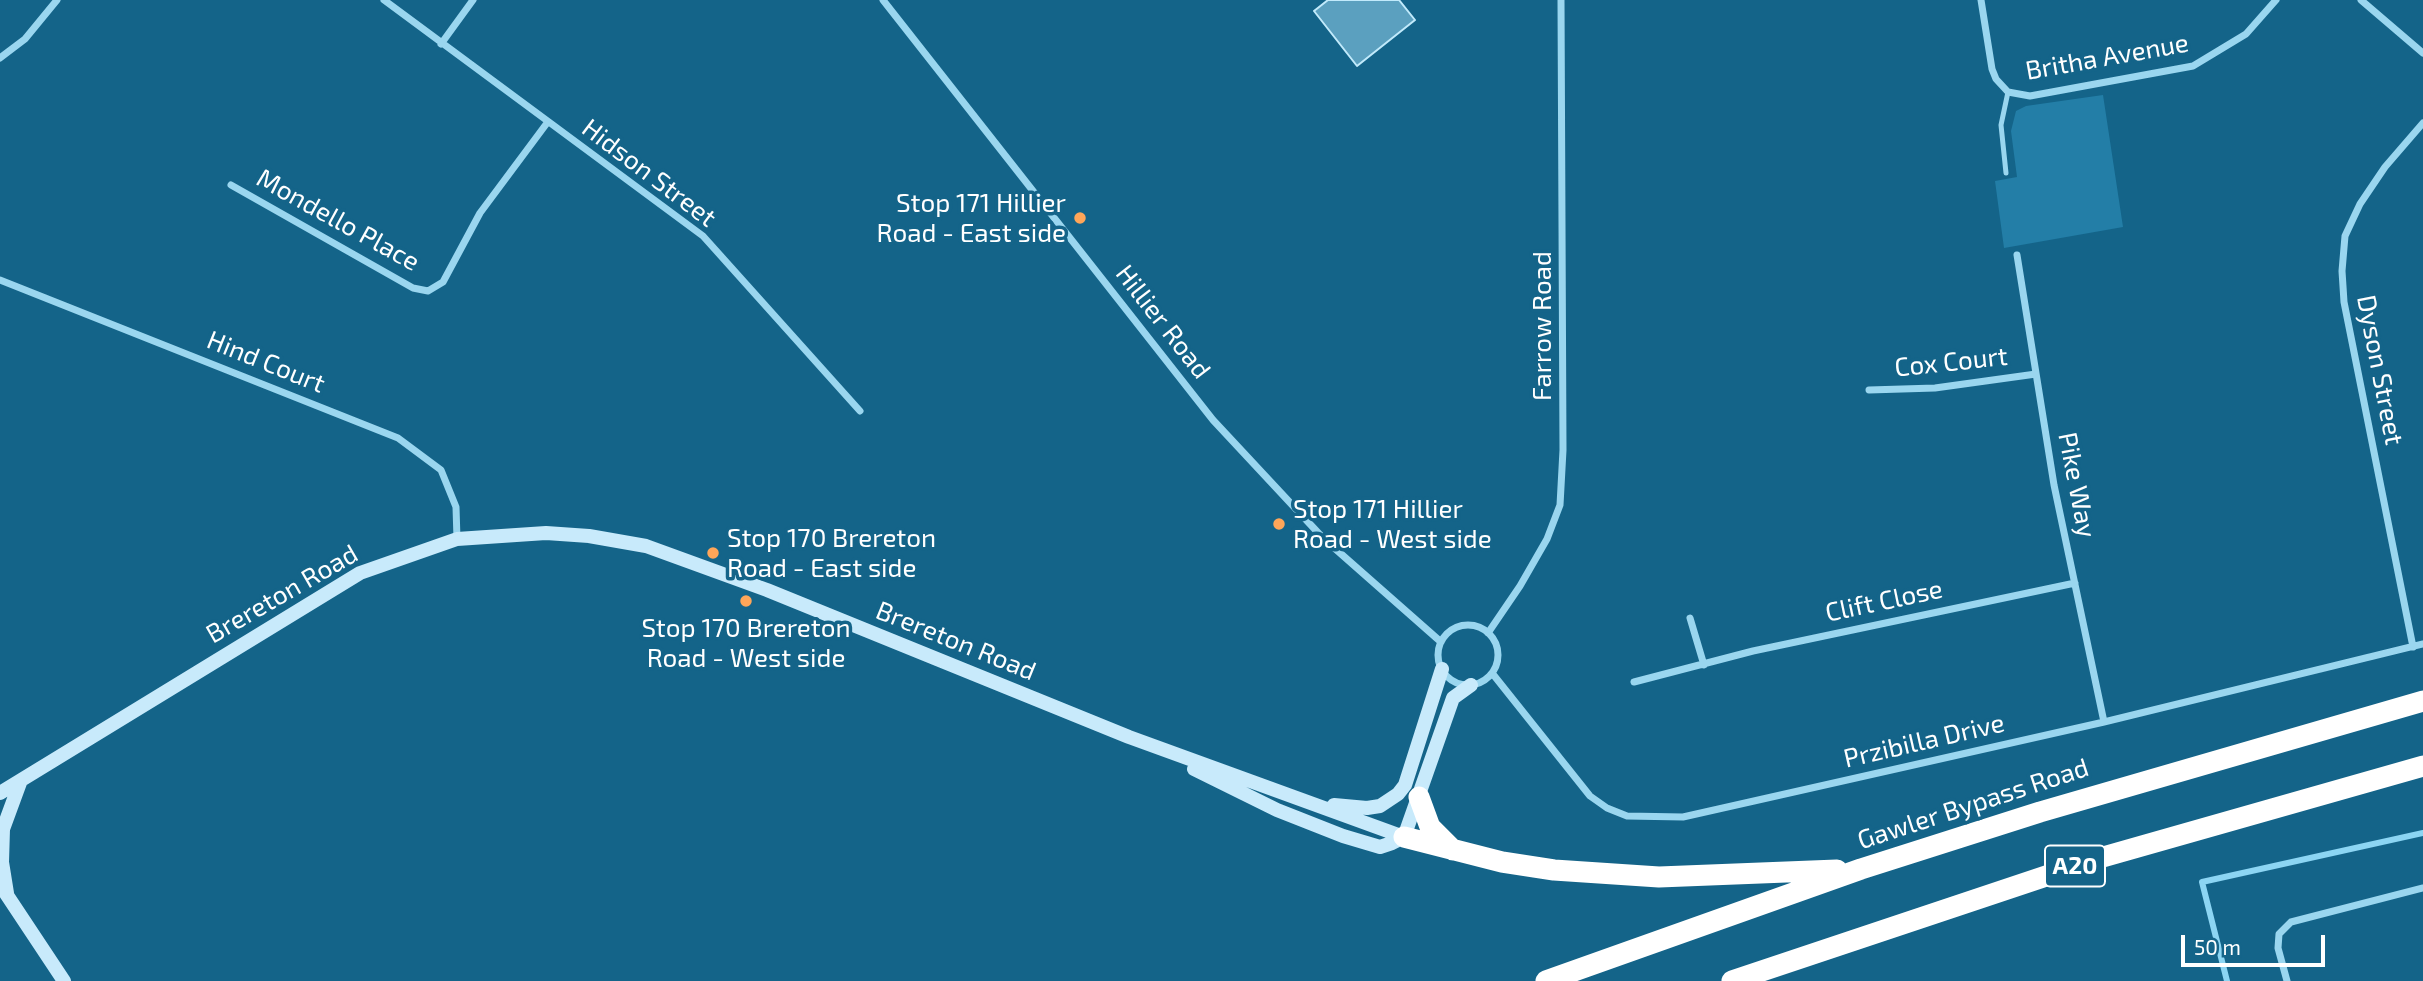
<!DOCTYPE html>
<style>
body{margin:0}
#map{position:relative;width:2423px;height:981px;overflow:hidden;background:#146489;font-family:"Exo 2",sans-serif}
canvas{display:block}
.scale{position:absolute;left:2181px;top:935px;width:144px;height:32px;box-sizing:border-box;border:4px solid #fff;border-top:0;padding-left:9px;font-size:21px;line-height:24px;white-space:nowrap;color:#fff;-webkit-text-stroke:5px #146489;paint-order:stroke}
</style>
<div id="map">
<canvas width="2423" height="981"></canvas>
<div class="scale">50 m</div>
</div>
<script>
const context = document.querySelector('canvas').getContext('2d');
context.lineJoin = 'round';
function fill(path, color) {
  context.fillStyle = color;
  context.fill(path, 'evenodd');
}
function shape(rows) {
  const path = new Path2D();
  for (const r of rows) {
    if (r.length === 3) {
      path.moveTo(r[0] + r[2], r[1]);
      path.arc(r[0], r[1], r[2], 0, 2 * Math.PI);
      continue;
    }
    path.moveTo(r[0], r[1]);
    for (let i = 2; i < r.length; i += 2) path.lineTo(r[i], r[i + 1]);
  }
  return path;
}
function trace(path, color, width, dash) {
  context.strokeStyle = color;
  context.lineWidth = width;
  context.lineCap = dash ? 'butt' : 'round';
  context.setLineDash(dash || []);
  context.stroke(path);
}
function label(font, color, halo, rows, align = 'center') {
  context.font = font + ' "Exo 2",sans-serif';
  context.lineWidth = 7;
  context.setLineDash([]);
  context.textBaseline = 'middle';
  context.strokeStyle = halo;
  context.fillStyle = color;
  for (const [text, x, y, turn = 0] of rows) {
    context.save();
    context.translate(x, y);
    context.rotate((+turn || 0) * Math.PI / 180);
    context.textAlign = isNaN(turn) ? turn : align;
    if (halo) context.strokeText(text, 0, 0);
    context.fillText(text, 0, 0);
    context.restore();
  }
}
const green = shape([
 [2103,95,2123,227,2004,248,1995,181,2017,177,2011,131,2016,111,2026,106]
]);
const stream = shape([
 [2227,981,2202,882,2423,833]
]);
const building = shape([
 [1328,0,1399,0,1415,20,1357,66,1314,11,1328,0]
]);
const lane = shape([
 [2006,173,2001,125,2008,92]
]);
const street = shape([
 [384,0,703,236,860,411],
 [883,0,1213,420,1323,538,1441,642],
 [1981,0,1992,69,1996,79,2008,92,2030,96,2193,66,2246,34,2276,0],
 [2361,0,2423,53],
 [441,44,473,0],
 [0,58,25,39,57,0],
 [231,185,413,288,428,291,443,282,480,213,547,123],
 [2017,255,2054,485,2104,722],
 [0,280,398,438,441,470,456,507,457,539],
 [1869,390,1935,388,2036,374],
 [1690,618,1704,665],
 [1468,655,30],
 [1488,633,1520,586,1547,539,1560,505,1563,450,1561,0],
 [2413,647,2344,302,2342,271,2345,236,2360,204,2385,167,2423,123],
 [1492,673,1590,796,1607,808,1627,816,1683,817,2104,722,2423,644],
 [1634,682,1753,651,2075,583],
 [2287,981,2278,948,2279,934,2291,922,2423,888]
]);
const secondary = shape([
 [1194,769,1277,810,1343,836,1380,847,1392,843,1404,837,1453,698,1471,685],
 [0,793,360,573,457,539,546,533,589,536,646,546,767,590,1129,737,1404,837],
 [1334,805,1367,808,1380,806,1398,794,1405,785,1442,669],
 [1,886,64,981],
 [7,893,2,862,3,829,21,780]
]);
const highway = shape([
 [1419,797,1430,827,1453,850],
 [1404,837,1502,862,1554,870,1659,877,1837,870],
 [1546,981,1861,869,2040,812,2423,701],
 [1732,981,2103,857,2423,766]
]);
const markers = [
 [1080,218,7,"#ffa659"],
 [1279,524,7,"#ffa659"],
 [713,553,7,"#ffa659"],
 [746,601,7,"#ffa659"]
];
const shields = [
 [2075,866,60]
];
const shieldNames = [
 ["A20",2075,866]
];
const streetNames = [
 ["Britha Avenue",2107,57,-10],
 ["Hidson Street",649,173,37],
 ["Mondello Place",338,220,29],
 ["Hillier Road",1163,322,52],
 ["Farrow Road",1542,326,-90],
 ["Hind Court",266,362,22],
 ["Cox Court",1951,362,-6],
 ["Dyson Street",2380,370,79],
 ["Pike Way",2077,485,79],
 ["Brereton Road",282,594,-30],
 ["Clift Close",1884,601,-12],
 ["Brereton Road",956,641,22],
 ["Przibilla Drive",1924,741,-13],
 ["Gawler Bypass Road",1973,804,-18]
];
const poiNames = [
 ["Stop 171 Hillier",1066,203,"right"],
 ["Road - East side",1066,233,"right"],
 ["Stop 171 Hillier",1293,509],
 ["Road - West side",1293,539],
 ["Stop 170 Brereton",727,538],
 ["Road - East side",727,568],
 ["Stop 170 Brereton",746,628,"center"],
 ["Road - West side",746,658,"center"]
];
fill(green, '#237ea7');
trace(stream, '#8cd5f3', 6);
fill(building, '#5ba0bf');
trace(building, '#c1eafb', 2);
trace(lane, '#9ad6ef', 5);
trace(street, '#9ad6ef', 7);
trace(secondary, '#c8eafb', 14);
trace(highway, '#fff', 21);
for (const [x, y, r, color] of markers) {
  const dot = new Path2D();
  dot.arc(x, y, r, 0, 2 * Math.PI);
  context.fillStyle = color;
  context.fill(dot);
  trace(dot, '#146489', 2.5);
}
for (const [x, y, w] of shields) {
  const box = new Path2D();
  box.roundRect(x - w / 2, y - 20.5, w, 41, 5);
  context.fillStyle = '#146489';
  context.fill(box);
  trace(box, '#fff', 2);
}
label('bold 24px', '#fff', null, shieldNames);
label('26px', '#fff', '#146489', streetNames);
label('26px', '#fff', '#146489', poiNames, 'left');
</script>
